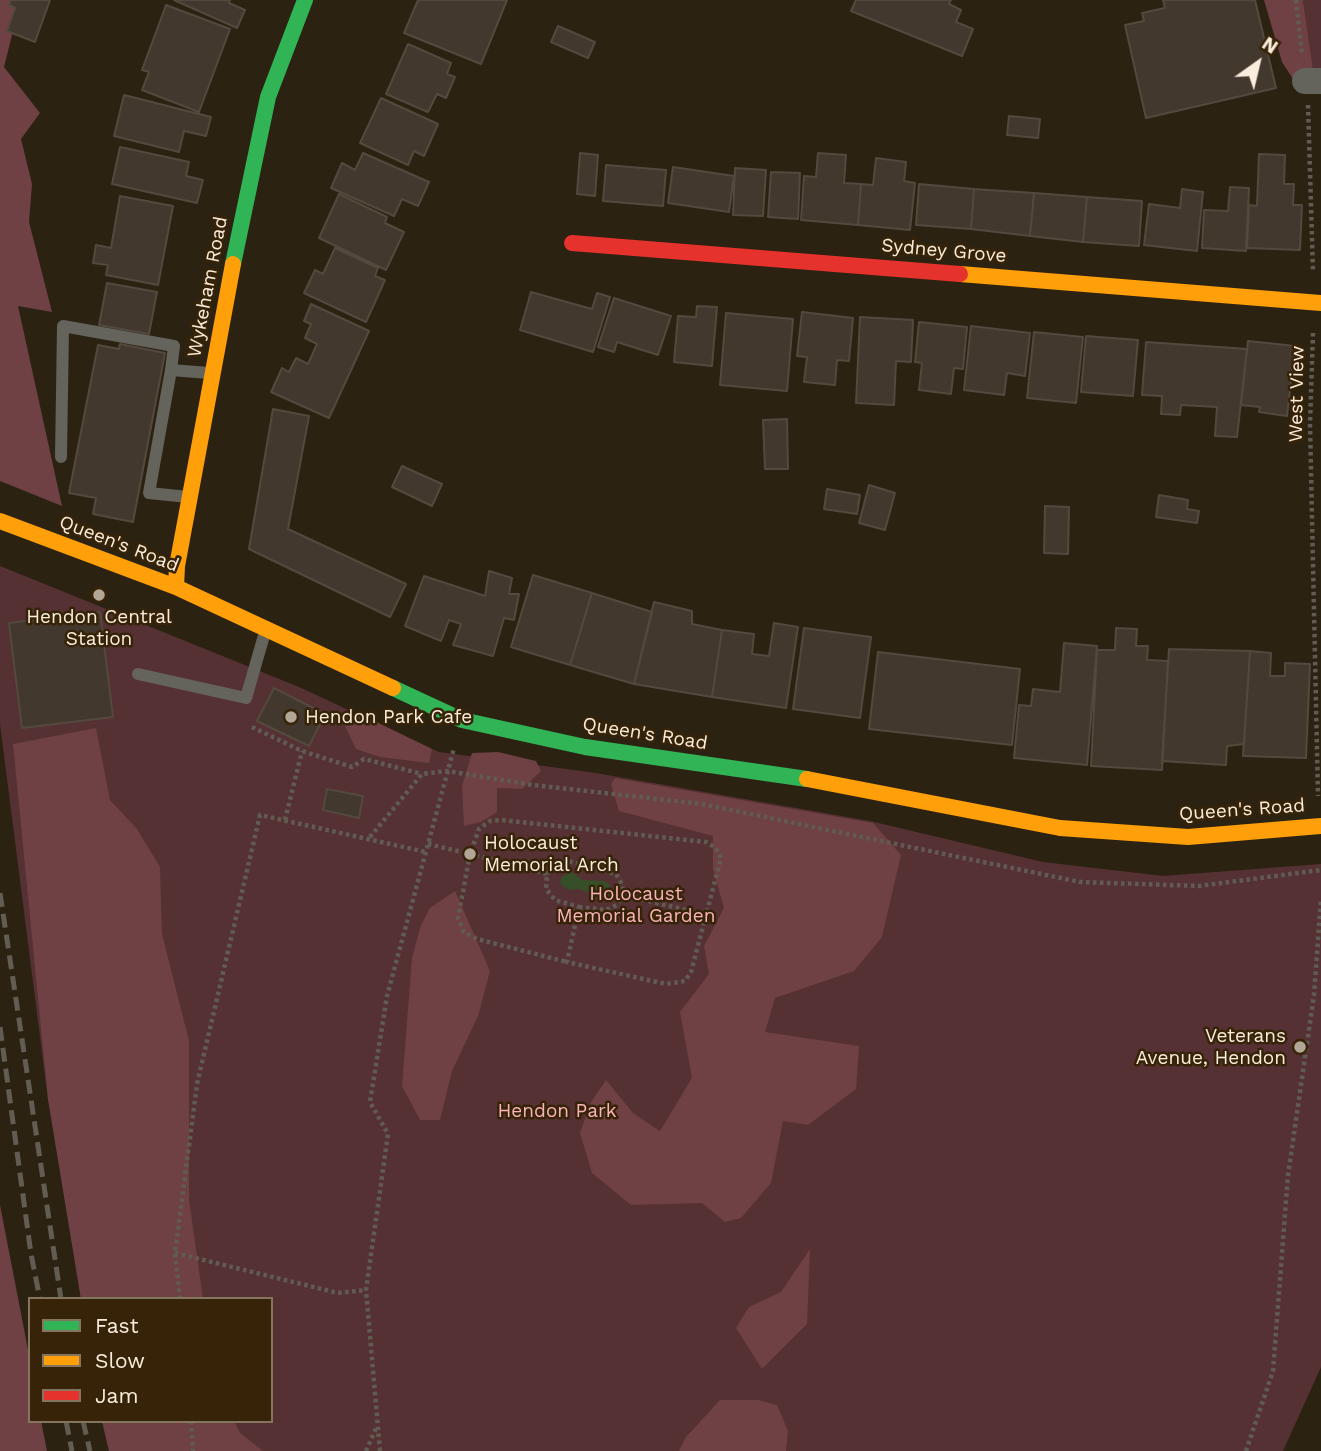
<!DOCTYPE html>
<style>
body{margin:0}
#map{position:relative;width:1321px;height:1451px;overflow:hidden;background:#2c2212;font-family:"Work Sans",sans-serif}
canvas{display:block}
.legend{position:absolute;left:28px;top:1297px;width:245px;height:126px;box-sizing:border-box;background:#372408;border:2px solid #85745e;margin:0;padding:9px 12px;list-style:none;font-size:21px;color:#faedde}
.legend li{display:flex;align-items:center;gap:14px;height:35px}
.legend b{width:35px;border:2px solid #85745e}
.north{position:absolute;left:1223px;top:28px;width:70px;height:70px;-webkit-text-stroke:5px #372408;paint-order:stroke;rotate:34deg;font-size:19px;font-weight:700;line-height:28px;text-align:center;color:#faedde}
.north::after{content:'';display:block;margin:auto;width:24px;height:32px;background:#faedde;clip-path:polygon(50% 0,100% 100%,50% 72%,0 100%)}
</style>
<div id="map">
<canvas width="1321" height="1451"></canvas>
<ul class="legend">
<li><b style="height:9px;background:#30b455"></b>Fast</li>
<li><b style="height:9px;background:#ff9f0a"></b>Slow</li>
<li><b style="height:9px;background:#e5322d"></b>Jam</li>
</ul>
<div class="north">N</div>
</div>
<script>
const context = document.querySelector('canvas').getContext('2d');
context.lineJoin = 'round';
function fill(path, color) {
  context.fillStyle = color;
  context.fill(path, 'evenodd');
}
function shape(rows) {
  const path = new Path2D();
  for (const r of rows) {
    path.moveTo(r[0], r[1]);
    for (let i = 2; i < r.length; i += 2) path.lineTo(r[i], r[i + 1]);
  }
  return path;
}
function trace(path, color, width, dash) {
  context.strokeStyle = color;
  context.lineWidth = width;
  context.lineCap = dash ? 'butt' : 'round';
  context.setLineDash(dash || []);
  context.stroke(path);
}
function label(font, color, halo, rows, align = 'center') {
  context.font = font + ' "Work Sans",sans-serif';
  context.lineWidth = 5;
  context.setLineDash([]);
  context.textBaseline = 'middle';
  context.strokeStyle = halo;
  context.fillStyle = color;
  for (const [text, x, y, turn = 0] of rows) {
    context.save();
    context.translate(x, y);
    context.rotate((+turn || 0) * Math.PI / 180);
    context.textAlign = isNaN(turn) ? turn : align;
    if (halo) context.strokeText(text, 0, 0);
    context.fillText(text, 0, 0);
    context.restore();
  }
}
const green = shape([
 [1303,0,1321,0,1321,75,1314,75],
 [0,566,299,687,439,752,596,773,870,821,1043,862,1163,876,1321,864,1321,1367,1283,1451,109,1451,102,1421,271,1421,271,1299,81,1299,48,1099,0,724]
]);
const forest = shape([
 [0,0,15,0,16,19,4,67,40,113,21,139,32,184,29,222,52,312,18,306,62,506,0,481],
 [1264,0,1303,0,1316,89,1302,93,1282,62],
 [360,714,432,749,429,763,380,757,356,749,345,726],
 [96,728,110,800,137,829,160,867,162,934,189,1041,189,1199,203,1299,81,1299,48,1099,13,744],
 [498,752,536,761,541,771,522,789,497,788,497,812,481,822,464,826,462,786,472,753],
 [615,778,873,823,901,855,882,937,854,971,775,998,765,1032,859,1046,856,1089,808,1125,783,1121,771,1183,741,1218,725,1222,702,1203,631,1205,592,1173,580,1133,591,1102,606,1080,633,1113,660,1131,692,1078,680,1012,709,974,704,946,724,908,713,869,713,836,619,811,611,784],
 [455,891,490,971,478,1016,452,1071,440,1120,420,1120,402,1086,412,958,421,925,430,908],
 [0,1205,30,1360,30,1421,41,1421,47,1451,0,1451],
 [810,1249,807,1324,762,1369,736,1328,749,1307,781,1292],
 [720,1400,758,1400,777,1405,788,1431,786,1451,679,1451,686,1437],
 [102,1421,234,1421,240,1433,263,1451,109,1451]
]);
const water = shape([
 [570,871,583,880,605,881,610,885,611,893,606,899,598,900,591,893,579,889,569,890,560,884,561,878]
]);
const building = shape([
 [11,0,50,0,35,42,7,31,15,8,9,5,11,0],
 [174,0,230,0,229,3,245,10,237,28,174,0],
 [418,0,507,0,481,64,404,33,418,0],
 [856,0,951,0,949,4,961,10,956,22,973,29,962,56,851,11,856,0],
 [1163,0,1255,0,1276,88,1146,118,1125,25,1144,21,1142,13,1165,8,1163,0],
 [166,5,230,29,199,112,142,90,149,72,142,70,166,5],
 [558,26,595,42,588,58,551,42,558,26],
 [408,44,451,63,447,74,455,77,446,98,437,94,428,112,386,94,408,44],
 [124,95,211,117,206,136,184,131,179,152,114,136,124,95],
 [381,98,438,124,424,156,414,151,408,165,360,143,381,98],
 [1009,116,1040,119,1038,138,1007,135,1009,116],
 [120,147,189,162,186,176,203,180,197,203,112,184,120,147],
 [363,153,429,182,418,206,402,199,394,216,331,188,342,163,355,170,363,153],
 [580,153,598,155,595,196,577,194,580,153],
 [818,153,846,155,844,183,861,184,858,225,801,220,804,176,816,177,818,153],
 [1259,154,1285,155,1284,184,1294,184,1293,205,1302,205,1300,250,1247,248,1249,205,1257,206,1259,154],
 [876,158,906,162,904,181,915,183,910,230,858,225,861,184,873,185,876,158],
 [606,165,666,170,663,206,603,201,606,165],
 [673,167,734,176,729,212,668,203,673,167],
 [735,168,766,170,763,216,733,215,735,168],
 [771,172,800,173,798,219,768,217,771,172],
 [919,184,974,189,971,229,916,225,919,184],
 [1230,187,1249,188,1246,251,1202,248,1204,210,1228,211,1230,187],
 [974,189,1034,193,1030,236,971,229,974,189],
 [1182,189,1203,192,1197,251,1144,245,1149,204,1180,208,1182,189],
 [1034,193,1087,197,1083,242,1030,236,1034,193],
 [339,194,387,217,385,223,404,232,386,270,319,238,339,194],
 [120,196,173,206,158,285,106,275,108,265,93,263,96,245,111,248,120,196],
 [1087,197,1142,201,1139,246,1083,242,1087,197],
 [335,248,378,268,375,276,385,280,366,322,304,293,315,270,323,274,335,248],
 [107,283,157,292,149,334,99,325,107,283],
 [531,292,592,309,597,293,610,297,593,352,520,330,531,292],
 [614,298,671,316,658,355,617,342,614,352,598,347,614,298],
 [311,304,369,331,329,418,271,392,282,368,289,372,296,358,308,364,317,344,305,338,311,324,304,321,311,304],
 [697,306,717,307,712,366,674,362,678,316,696,317,697,306],
 [802,312,853,318,849,361,837,360,835,385,804,382,807,357,797,356,802,312],
 [726,313,793,319,787,391,720,385,726,313],
 [860,317,913,320,911,362,896,361,894,405,856,403,860,317],
 [919,322,967,327,963,369,954,368,951,394,919,390,922,363,915,362,919,322],
 [971,326,1030,333,1025,376,1007,373,1004,395,964,390,971,326],
 [1034,332,1083,337,1076,403,1027,398,1034,332],
 [1086,336,1138,340,1133,396,1081,392,1086,336],
 [1248,341,1295,346,1287,416,1259,412,1260,407,1241,405,1248,341],
 [1146,342,1247,349,1237,437,1215,436,1217,407,1181,405,1180,415,1161,414,1162,396,1142,395,1146,342],
 [120,344,165,353,133,522,93,514,96,498,69,493,98,345,119,349,120,344],
 [273,409,309,416,288,529,406,584,390,617,249,549,273,409],
 [787,419,788,469,765,469,763,420,787,419],
 [402,466,442,484,432,506,392,487,402,466],
 [869,485,895,493,885,530,859,523,869,485],
 [827,489,860,495,857,514,824,509,827,489],
 [1159,495,1188,500,1187,509,1199,511,1197,523,1156,517,1159,495],
 [1045,506,1069,507,1068,554,1044,553,1045,506],
 [489,571,512,578,509,594,519,594,514,620,504,618,493,656,453,645,461,624,449,620,441,641,405,626,424,576,485,596,489,571],
 [533,575,592,593,570,665,511,647,533,575],
 [592,593,652,612,634,684,570,665,592,593],
 [654,602,692,611,692,624,722,630,712,697,634,684,654,602],
 [100,612,113,717,22,728,9,623,100,612],
 [774,623,798,627,786,708,712,697,722,630,754,634,752,654,769,656,774,623],
 [804,628,871,637,860,718,793,709,804,628],
 [1116,628,1137,629,1136,646,1148,646,1147,660,1168,661,1162,770,1091,766,1097,650,1115,650,1116,628],
 [1064,643,1097,646,1087,765,1014,758,1019,705,1031,706,1033,689,1060,692,1064,643],
 [1169,649,1250,651,1244,744,1227,746,1226,765,1162,761,1169,649],
 [1250,651,1271,653,1270,676,1285,676,1285,663,1310,664,1306,758,1243,756,1250,651],
 [878,652,1020,669,1012,745,869,729,878,652],
 [274,688,325,714,309,746,257,721,274,688],
 [327,789,363,796,359,818,323,810,327,789]
]);
const path = shape([
 [1296,0,1302,55],
 [1308,105,1313,271],
 [1313,333,1310,424,1318,796],
 [252,727,302,751,352,767,364,759,422,774],
 [285,820,302,751],
 [370,837,422,774,447,771,533,785,702,804,1080,882,1199,886,1321,870],
 [428,844,470,854,547,874,546,889,555,900,579,907,567,962,666,984,685,981,691,972,721,858,716,848,706,842,502,820,490,821,479,829,470,854,458,918,464,932,477,939,567,962],
 [547,874,555,863,568,861,616,874,623,886,623,895],
 [579,907,606,910,617,905,623,895,707,915],
 [175,1253,338,1293,366,1290],
 [180,1299,175,1253,197,1084,260,815,426,852],
 [191,1421,193,1451],
 [366,1451,376,1428],
 [380,1451,366,1290,388,1134,370,1102,387,996,454,748],
 [1246,1451,1273,1371,1288,1175,1314,995,1321,899]
]);
const lane = shape([
 [171,370,149,493,188,497],
 [61,457,63,326,174,346,171,370,209,373],
 [138,674,246,698,265,632]
]);
const street = shape([
 [1305,81,1321,81]
]);
const fast = shape([
 [233,264,268,97,305,0],
 [393,688,462,720,585,747,807,779]
]);
const slow = shape([
 [960,274,1321,303],
 [0,521,176,587,393,688],
 [176,587,177,566,233,264],
 [807,779,1060,828,1188,837,1321,826]
]);
const jam = shape([
 [572,243,960,274]
]);
const rail = shape([
 [0,893,61,1299],
 [0,1027,31,1254,40,1299],
 [66,1421,72,1451],
 [83,1421,90,1451]
]);
const markers = [
 [99,595,7,"#b2a697"],
 [291,717,7,"#b2a697"],
 [470,854,7,"#b2a697"],
 [1300,1047,7,"#b2a697"]
];
const streetNames = [
 ["Sydney Grove",944,251,5],
 ["Wykeham Road",208,287,-79],
 ["West View",1297,394,-89],
 ["Queen's Road",119,544,21],
 ["Queen's Road",645,734,9],
 ["Queen's Road",1242,810,-4]
];
const poiNames = [
 ["Hendon Central",99,617,"center"],
 ["Station",99,639,"center"],
 ["Hendon Park Cafe",305,717],
 ["Holocaust",484,843],
 ["Memorial Arch",484,865],
 ["Veterans",1286,1036,"right"],
 ["Avenue, Hendon",1286,1058,"right"]
];
const parkNames = [
 ["Holocaust",636,894],
 ["Memorial Garden",636,916],
 ["Hendon Park",557,1111]
];
fill(green, '#563134');
fill(forest, '#6f4044');
fill(water, '#364f28');
fill(building, '#42382d');
trace(building, '#54493e', 2);
trace(path, '#615c53', 4.5, [3.5, 3.5]);
trace(lane, '#64635c', 12);
trace(street, '#64635c', 26);
trace(fast, '#30b455', 16);
trace(slow, '#ff9f0a', 16);
trace(jam, '#e5322d', 16);
trace(rail, '#625d53', 5, [14, 7]);
for (const [x, y, r, color] of markers) {
  const dot = new Path2D();
  dot.arc(x, y, r, 0, 2 * Math.PI);
  context.fillStyle = color;
  context.fill(dot);
  trace(dot, '#372408', 2.5);
}
label('19px', '#faedde', '#372408', streetNames);
label('19px', '#faedde', '#372408', poiNames, 'left');
label('19px', '#f9b3ba', '#372408', parkNames);
</script>
